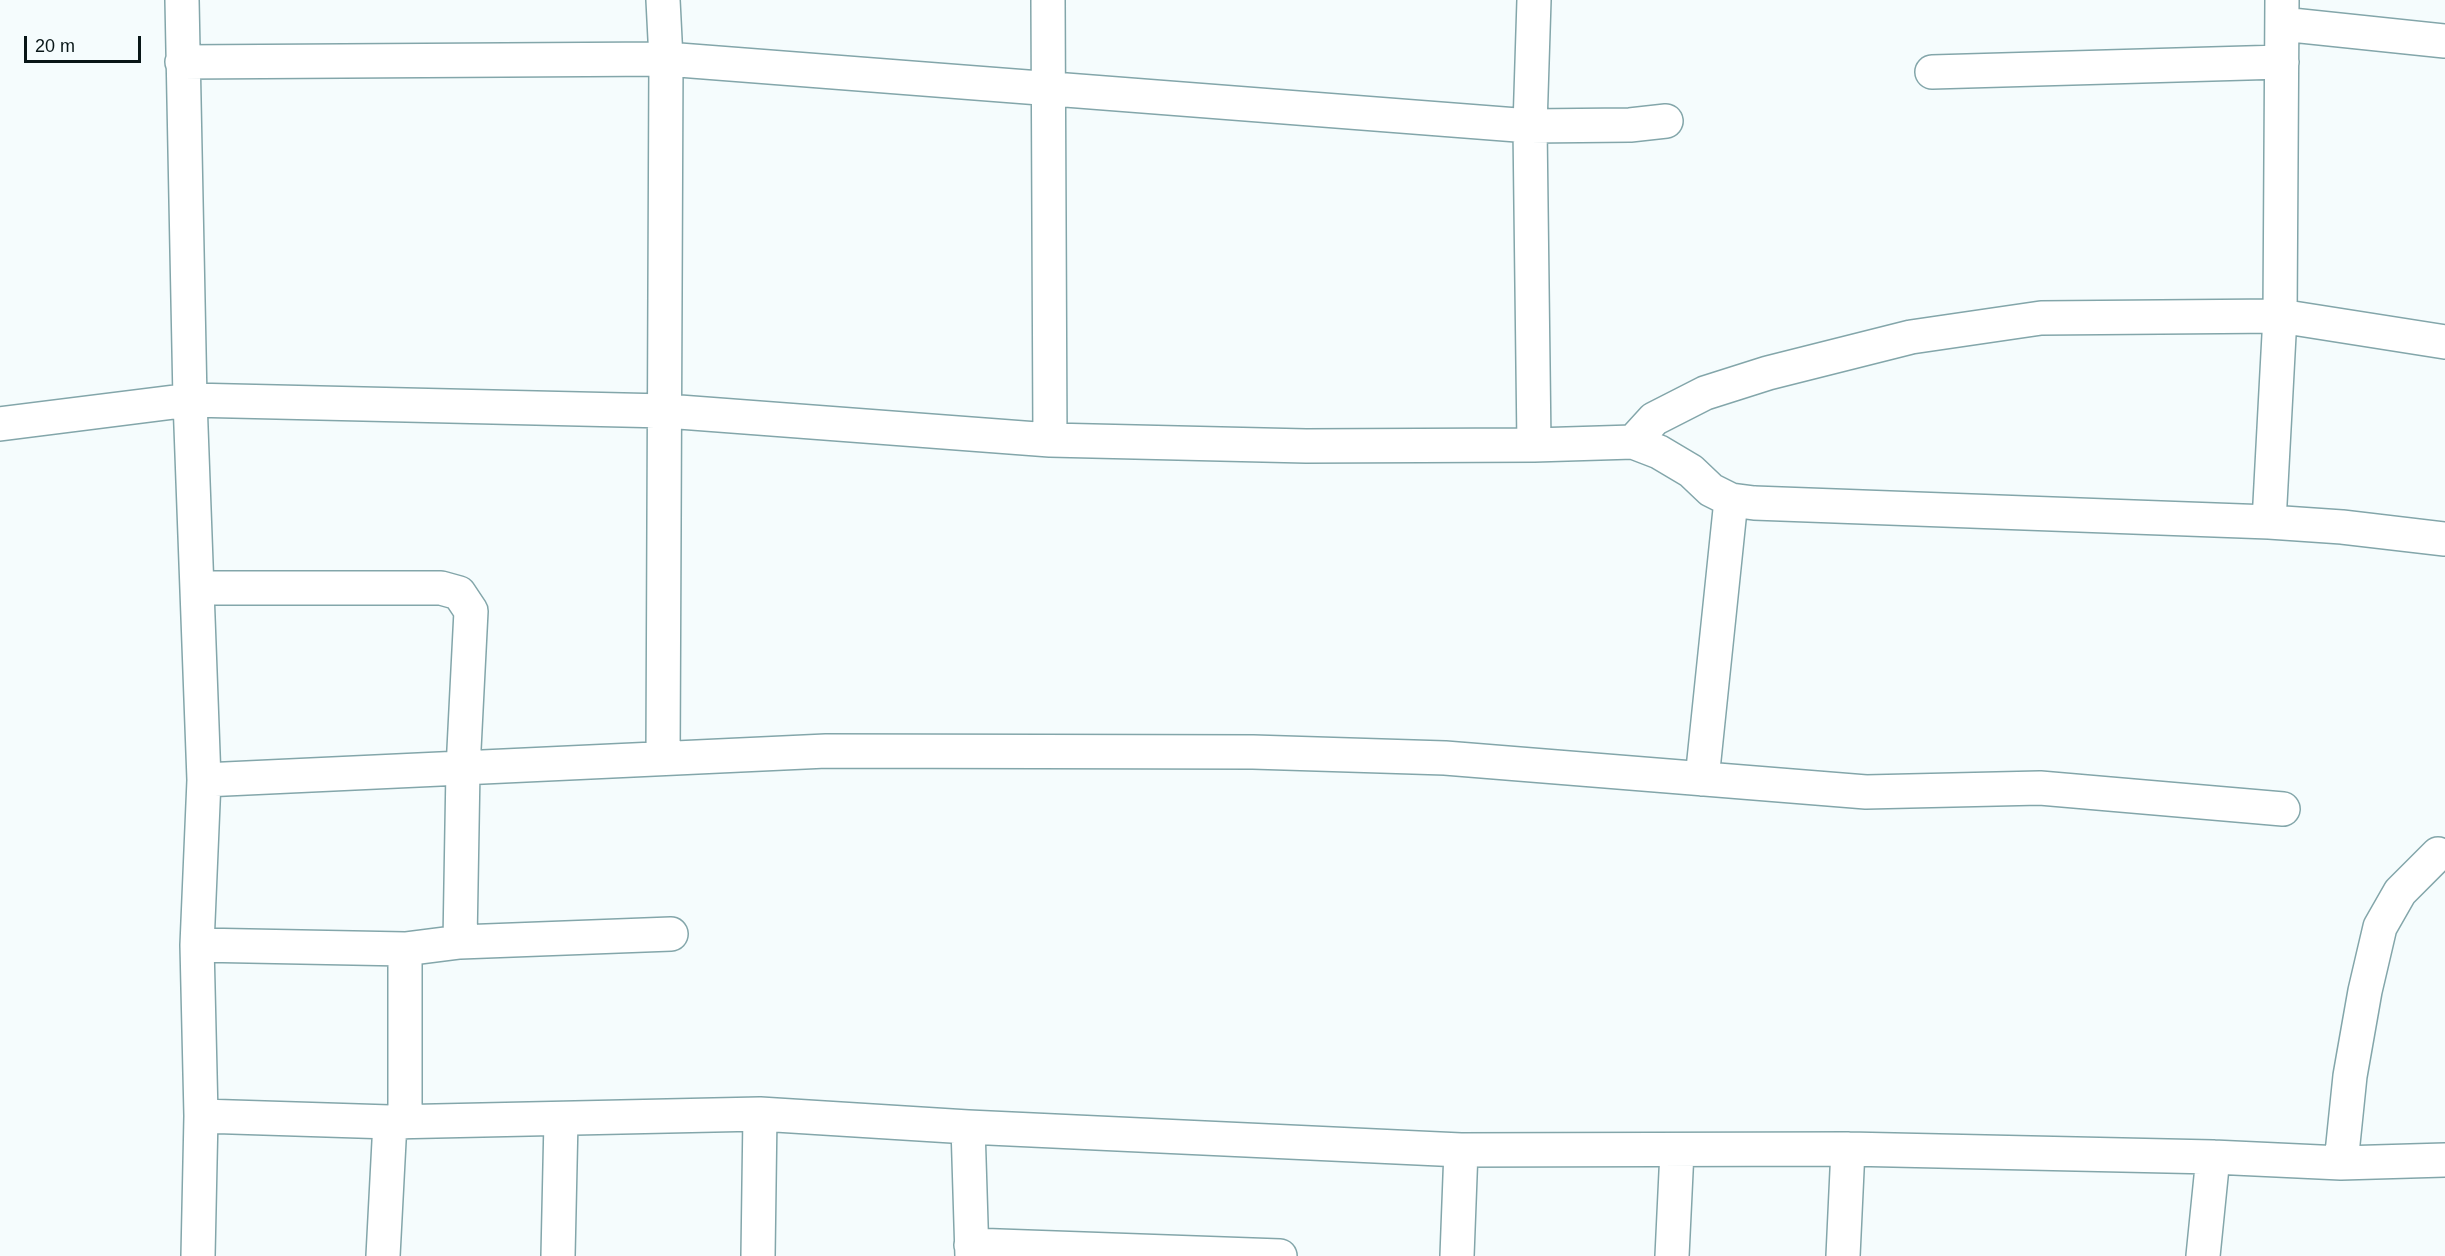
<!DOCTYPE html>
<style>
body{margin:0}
#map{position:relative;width:2445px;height:1256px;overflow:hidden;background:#f5fcfd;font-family:Helvetica,sans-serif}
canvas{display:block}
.scale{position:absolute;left:24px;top:36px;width:117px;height:27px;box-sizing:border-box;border:3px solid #081617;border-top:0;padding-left:8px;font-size:18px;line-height:21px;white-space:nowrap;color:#081617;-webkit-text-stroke:4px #f5fcfd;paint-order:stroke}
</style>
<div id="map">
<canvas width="2445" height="1256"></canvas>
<div class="scale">20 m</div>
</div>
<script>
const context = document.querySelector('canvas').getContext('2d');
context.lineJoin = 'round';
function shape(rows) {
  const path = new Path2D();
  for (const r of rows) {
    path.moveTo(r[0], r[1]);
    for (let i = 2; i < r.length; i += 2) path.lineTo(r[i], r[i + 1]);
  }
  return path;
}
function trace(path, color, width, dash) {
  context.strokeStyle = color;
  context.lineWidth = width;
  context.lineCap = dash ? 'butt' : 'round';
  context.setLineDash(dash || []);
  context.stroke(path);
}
const street = shape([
 [182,0,190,400,204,780,197,945,201,1116,198,1256],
 [663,0,666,59,663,757],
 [1048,0,1050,440],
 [1534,0,1530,126,1534,445],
 [2282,24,2445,41],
 [182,62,666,59,1530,126,1630,125,1666,121],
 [1932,72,2282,62],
 [0,424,190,400,666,411,1050,440,1306,446,1534,445,1633,442,1659,452,1691,471,1711,490,1731,500,1754,503,2269,522,2342,527,2445,539],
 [1633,442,1654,419,1705,393,1768,373,1911,337,2041,318,2280,316,2445,342],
 [2269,522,2280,316,2282,0],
 [198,588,441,588,459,593,471,611,463,769,460,942],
 [1702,779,1731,500],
 [204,780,826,751,1253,752,1445,758,1866,792,2040,788,2283,809],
 [197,945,405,949,460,942,671,934],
 [405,949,405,1122],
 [201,1116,390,1122,760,1114,968,1127,1461,1150,1848,1149,2213,1157,2341,1163,2445,1160],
 [968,1127,972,1256],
 [2341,1163,2350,1076,2365,991,2380,927,2400,892,2438,854],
 [971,1245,1280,1256],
 [383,1256,390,1122],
 [558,1256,561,1120],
 [758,1256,760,1114],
 [1457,1256,1461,1150],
 [1672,1256,1677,1151],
 [1843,1256,1848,1149],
 [2203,1256,2213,1157]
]);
trace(street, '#83a6aa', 36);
trace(street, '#fff', 33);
</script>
